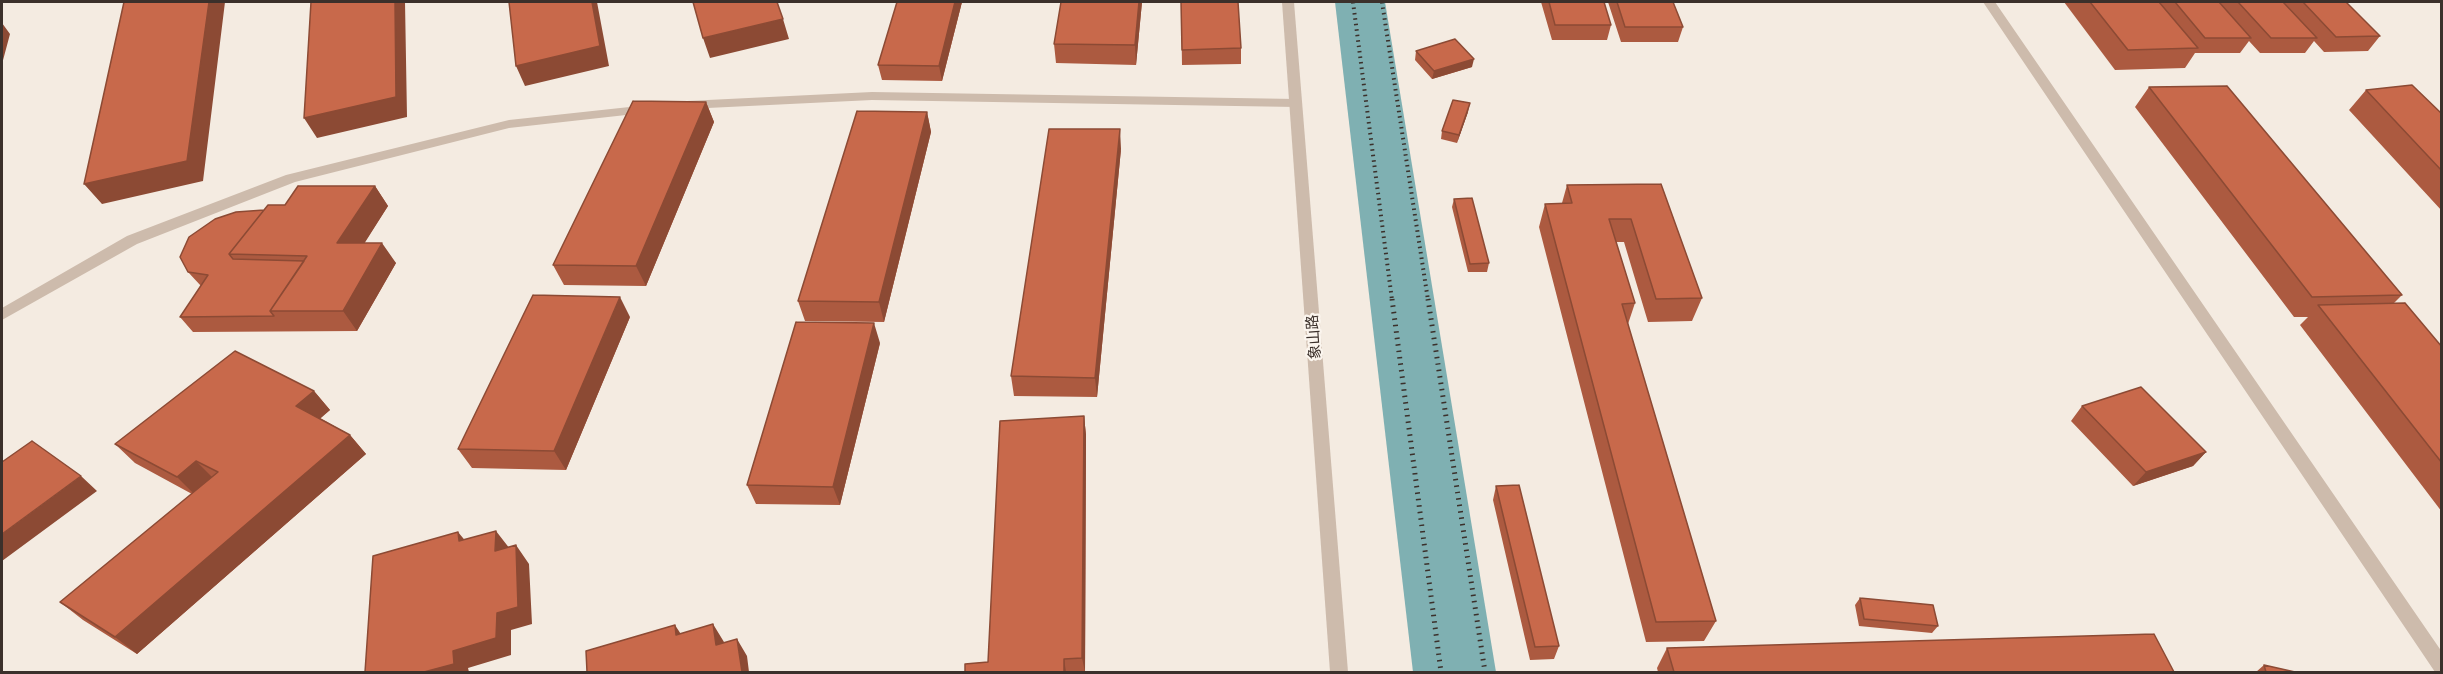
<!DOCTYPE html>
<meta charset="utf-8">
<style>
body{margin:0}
#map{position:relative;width:2443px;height:674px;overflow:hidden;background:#f4ebe1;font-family:"Public Sans",sans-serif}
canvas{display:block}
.frame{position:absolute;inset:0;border:3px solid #3b302b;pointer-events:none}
</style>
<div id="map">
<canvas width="2443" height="674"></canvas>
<div class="frame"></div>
</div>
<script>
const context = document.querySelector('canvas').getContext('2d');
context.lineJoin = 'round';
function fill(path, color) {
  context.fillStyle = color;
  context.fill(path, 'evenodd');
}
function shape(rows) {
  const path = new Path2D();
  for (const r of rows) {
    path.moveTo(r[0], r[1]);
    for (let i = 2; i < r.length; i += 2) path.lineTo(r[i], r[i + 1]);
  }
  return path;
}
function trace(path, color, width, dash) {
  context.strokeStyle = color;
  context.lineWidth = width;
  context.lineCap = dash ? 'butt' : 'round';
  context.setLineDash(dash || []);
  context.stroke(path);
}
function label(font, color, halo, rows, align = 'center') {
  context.font = font + ' "Public Sans","Noto Sans SC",sans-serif';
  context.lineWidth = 4.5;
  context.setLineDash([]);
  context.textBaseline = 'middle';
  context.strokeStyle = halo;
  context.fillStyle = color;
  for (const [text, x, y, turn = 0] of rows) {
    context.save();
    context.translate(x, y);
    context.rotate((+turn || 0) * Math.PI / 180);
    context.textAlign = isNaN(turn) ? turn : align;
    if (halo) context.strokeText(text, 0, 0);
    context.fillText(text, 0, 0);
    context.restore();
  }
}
const water = shape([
 [1335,2,1385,2,1496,672,1413,672]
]);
const lane = shape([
 [1983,2,1995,2,2442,652,2442,672,2435,672,1983,2],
 [872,92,1296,99,1302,103,1296,107,872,100,687,109,681,105,687,101,872,92],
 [648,105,654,109,653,112,509,128,295,182,137,244,2,320,2,308,127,236,286,175,509,120,648,105]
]);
const street = shape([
 [1282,2,1294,2,1348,672,1330,672,1282,2]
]);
const railFar1 = shape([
 [1353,2,1392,300],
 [1382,2,1428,300]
]);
const rail = shape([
 [1392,299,1441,672],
 [1428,299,1485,672]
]);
const wall = shape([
 [897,2,962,2,942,81,882,80,878,65],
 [1061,2,1142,2,1136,65,1056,63,1054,44],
 [1181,2,1241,48,1241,64,1182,65],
 [1541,2,1604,2,1611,25,1607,40,1552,40],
 [1608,2,1673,2,1683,27,1678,42,1621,42],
 [2064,2,2346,2,2380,36,2368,51,2324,52,2314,41,2305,53,2260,53,2249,41,2240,53,2195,53,2185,68,2115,70],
 [1416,51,1472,67,1432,79,1415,60],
 [2149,87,2402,295,2394,303,2442,347,2442,512,2300,325,2308,317,2294,317,2135,107],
 [2366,90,2442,114,2442,211,2349,110],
 [706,102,714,122,646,286,564,285,553,265],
 [927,112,931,132,884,322,805,321,798,301],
 [1468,112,1457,143,1441,139,1442,131],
 [1121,149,1097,397,1014,396,1011,376],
 [1661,184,1702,298,1692,321,1648,322,1624,242,1616,242,1635,303,1628,324,1716,621,1704,641,1646,642,1539,227,1545,204,1562,203,1567,185],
 [375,186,388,206,364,243,396,263,357,331,193,332,180,317,201,286,188,272,264,210,285,205],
 [1454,199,1489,263,1487,272,1468,272,1452,207],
 [630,317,566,470,472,468,458,449],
 [880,343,840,505,756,504,747,485],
 [314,391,330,410,320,418,350,435,366,454,137,654,83,620,60,602,192,494,135,463,115,444],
 [2082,406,2206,452,2193,466,2133,486,2071,421],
 [1084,416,1086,435,1085,672,965,672,988,662],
 [1496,486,1559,646,1554,659,1530,660,1493,500],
 [1860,598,1938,626,1932,633,1859,626,1855,605],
 [1667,648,2174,672,1658,672,1657,668],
 [2264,665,2295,672,2256,672]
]);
const shadedWall = shape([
 [209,2,225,2,203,181,102,204,84,184],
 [395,2,405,2,407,117,317,138,304,118],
 [592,2,597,2,609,66,525,86,516,66],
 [955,2,962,2,942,81,939,66],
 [1139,2,1142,2,1136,65,1135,45],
 [783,19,789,39,710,58,703,38],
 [2,23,10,34,2,64],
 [1474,59,1472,67,1432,79,1434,71],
 [706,102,714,122,646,286,636,266],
 [1470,103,1468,112,1457,143,1459,135],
 [927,112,931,132,884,322,879,302],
 [1120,129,1121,149,1097,397,1095,378],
 [375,186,388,206,352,263,337,243],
 [382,243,396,263,357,331,343,311],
 [620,297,630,317,566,470,554,451],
 [874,323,880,343,840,505,833,487],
 [314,391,330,410,313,425,296,406],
 [1084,416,1086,435,1085,672,1082,658],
 [350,435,366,454,137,654,115,637],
 [2206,452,2193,466,2133,486,2146,472],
 [196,461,215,480,196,496,177,477],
 [81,476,97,491,2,561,2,534],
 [496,531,510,549,495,551],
 [458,532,473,550,459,541],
 [516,545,529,564,532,624,511,630,511,655,468,668,469,672,424,672,453,651],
 [713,624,724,642,727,663,716,645],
 [675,625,686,642,676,635],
 [737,639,747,656,749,672,742,672],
 [1064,659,1066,672,1064,672]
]);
const building = shape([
 [124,2,209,2,187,161,84,184,124,2],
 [311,2,395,2,396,97,304,118,311,2],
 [509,2,592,2,600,46,516,66,509,2],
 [693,2,777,2,783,19,703,38,693,2],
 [897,2,955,2,939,66,878,65,897,2],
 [1061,2,1139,2,1135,45,1054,44,1061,2],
 [1181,2,1238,2,1241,48,1182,50,1181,2],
 [1549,2,1604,2,1611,25,1555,25,1549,2],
 [1617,2,1673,2,1683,27,1625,27,1617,2],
 [2090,2,2159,2,2198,48,2128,50,2090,2],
 [2175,2,2219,2,2251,38,2205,38,2175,2],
 [2238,2,2283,2,2317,38,2271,38,2238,2],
 [2303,2,2346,2,2380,36,2336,37,2303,2],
 [1455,39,1474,59,1434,71,1416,51,1455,39],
 [2412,85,2442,114,2442,171,2366,90,2412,85],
 [2227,86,2402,295,2312,297,2149,87,2227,86],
 [1453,100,1470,103,1459,135,1442,131,1453,100],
 [633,101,706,102,636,266,553,265,633,101],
 [857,111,927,112,879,302,798,301,857,111],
 [1049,129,1120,129,1095,378,1011,376,1049,129],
 [1661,184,1702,298,1656,299,1631,219,1609,219,1635,303,1622,304,1716,621,1656,622,1545,204,1572,203,1567,185,1661,184],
 [298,186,375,186,337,243,382,243,343,311,270,311,307,256,229,254,268,205,285,205,298,186],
 [1472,198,1489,263,1470,264,1454,199,1472,198],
 [264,210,229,254,233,259,304,261,270,311,274,316,180,317,208,275,188,272,180,257,189,237,215,219,236,212,264,210],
 [533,295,620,297,554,451,458,449,533,295],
 [2405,303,2442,347,2442,463,2318,305,2405,303],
 [796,322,874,323,833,487,747,485,796,322],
 [235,351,314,391,296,406,350,435,115,637,60,602,218,472,196,461,177,477,115,444,235,351],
 [2141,387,2206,452,2146,472,2082,406,2141,387],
 [1084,416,1082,658,1064,659,1064,672,965,672,965,664,988,662,1000,421,1084,416],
 [32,441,81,476,2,534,2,462,32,441],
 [1519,485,1559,646,1535,647,1496,486,1519,485],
 [496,531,495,551,516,545,518,607,497,613,496,638,453,651,454,664,424,672,365,672,373,556,458,532,459,541,496,531],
 [1860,598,1933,605,1938,626,1864,619,1860,598],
 [713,624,716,645,737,639,742,672,587,672,586,651,675,625,676,635,713,624],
 [2154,634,2174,672,1674,672,1667,648,2154,634],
 [2264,665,2295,672,2266,672,2264,665]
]);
const streetNames = [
 ["象山路",1314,337,-94]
];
fill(water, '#7fb0b2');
fill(lane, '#cdbbac');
fill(street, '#cdbbac');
trace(railFar1, '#3b302b', 4, [1.5, 4]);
trace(rail, '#3b302b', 5, [1.5, 5]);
fill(wall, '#ac5a40');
fill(shadedWall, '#8c4a34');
fill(building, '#c8694b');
trace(building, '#8c4a34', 1.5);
label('15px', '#3b302b', '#fbf5ee', streetNames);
</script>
